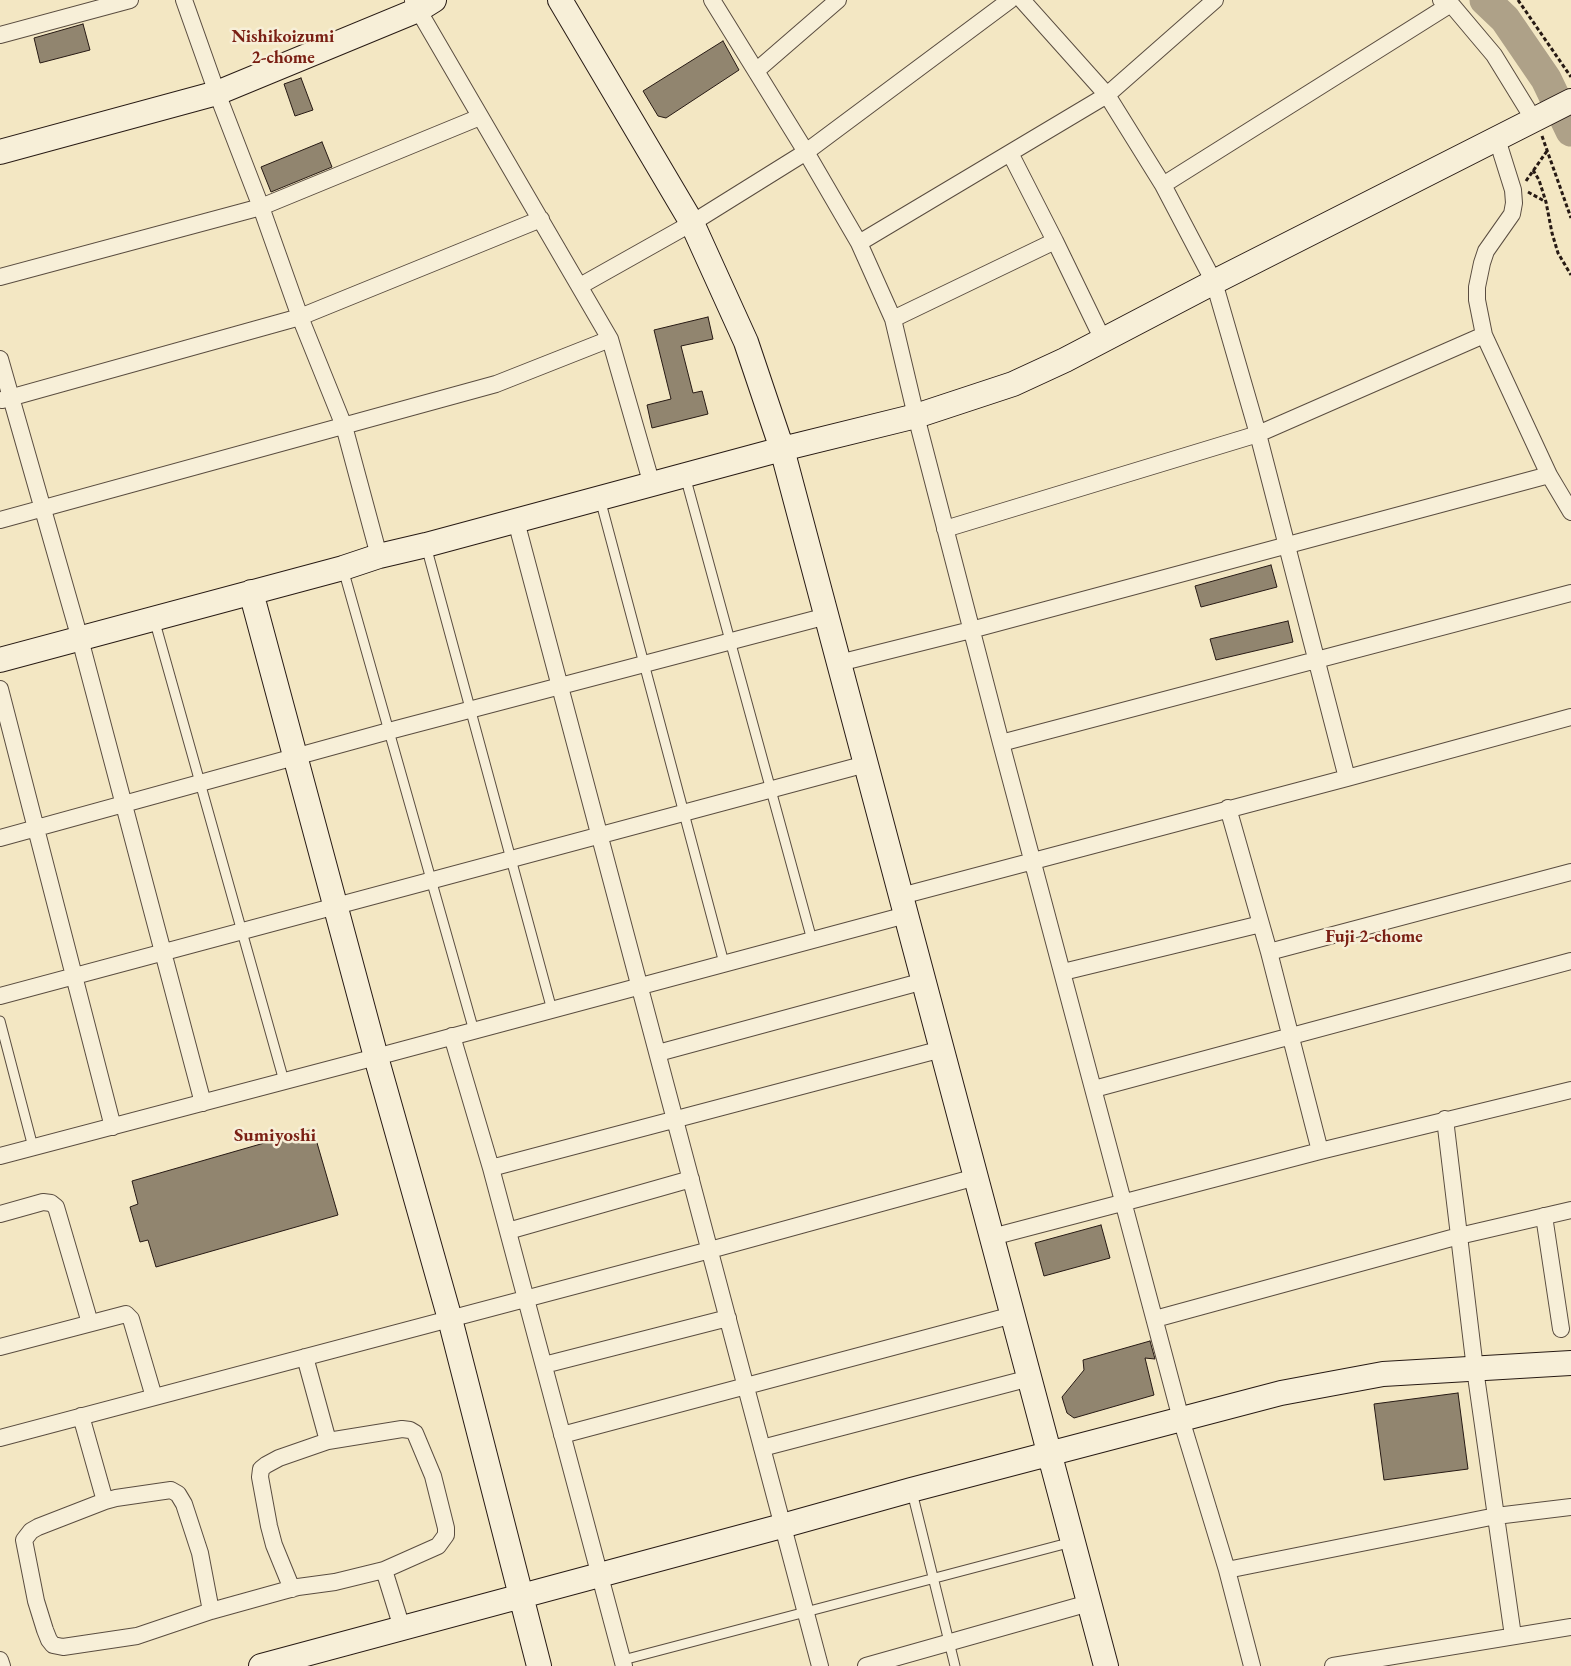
<!DOCTYPE html>
<style>
body{margin:0}
canvas{display:block;background:#f3e7c3}
</style>
<canvas width="1571" height="1666"></canvas>
<script>
const context = document.querySelector('canvas').getContext('2d');
context.lineJoin = 'round';
function shape(rows) {
  const path = new Path2D();
  for (const r of rows) {
    path.moveTo(r[0], r[1]);
    for (let i = 2; i < r.length; i += 2) path.lineTo(r[i], r[i + 1]);
  }
  return path;
}
function trace(path, color, width, dash) {
  context.strokeStyle = color;
  context.lineWidth = width;
  context.lineCap = dash ? 'butt' : 'round';
  context.setLineDash(dash || []);
  context.stroke(path);
}
function fill(path, color) {
  context.fillStyle = color;
  context.fill(path, 'evenodd');
}
function label(font, color, halo, rows, align = 'center') {
  context.font = font + ' "EB Garamond",serif';
  context.lineWidth = 5;
  context.setLineDash([]);
  context.textBaseline = 'middle';
  context.strokeStyle = halo;
  context.fillStyle = color;
  for (const [text, x, y, turn = 0] of rows) {
    context.save();
    context.translate(x, y);
    context.rotate((+turn || 0) * Math.PI / 180);
    context.textAlign = isNaN(turn) ? turn : align;
    if (halo) context.strokeText(text, 0, 0);
    context.fillText(text, 0, 0);
    context.restore();
  }
}
const river = shape([
 [1485,0,1505,19,1546,79,1571,131]
]);
const building = shape([
 [83,24,90,50,40,63,34,38,83,24],
 [723,41,739,70,666,118,658,116,643,91,723,41],
 [301,78,313,110,295,116,284,84,301,78],
 [322,142,332,167,271,192,261,167,322,142],
 [708,317,713,339,681,346,693,393,702,391,708,414,652,428,647,405,671,399,654,330,708,317],
 [1271,565,1277,587,1201,607,1195,586,1271,565],
 [1288,621,1293,642,1216,660,1210,639,1288,621],
 [313,1129,338,1215,156,1267,148,1240,140,1242,130,1207,138,1204,132,1181,313,1129],
 [1101,1225,1110,1258,1044,1276,1035,1243,1101,1225],
 [1150,1341,1155,1359,1145,1358,1154,1395,1074,1418,1067,1413,1062,1397,1084,1370,1083,1360,1150,1341],
 [1458,1393,1468,1469,1384,1480,1374,1404,1458,1393]
]);
const path = shape([
 [1518,0,1571,77],
 [1542,136,1571,218],
 [1533,170,1539,180,1546,202,1552,233,1558,253,1571,275],
 [1526,181,1547,151],
 [1528,192,1546,202]
]);
const lane = shape([
 [685,476,812,940],
 [600,499,724,963],
 [426,546,552,1010],
 [343,569,474,1031],
 [154,619,284,1081],
 [0,1021,33,1147],
 [912,1492,955,1666],
 [623,1660,1072,1542]
]);
const street = shape([
 [184,0,217,93,261,207,300,317,344,426,379,556],
 [712,0,806,152,859,243,893,319,916,416,1001,743,1181,1419,1227,1570,1252,1666],
 [1022,0,1107,95,1163,185,1214,282,1258,434,1347,778],
 [1441,0,1451,4,1494,55,1534,120],
 [413,1,610,339,652,485],
 [0,35,130,0],
 [756,71,838,0],
 [1163,185,1451,4],
 [1055,241,1103,340],
 [859,243,1107,95,1215,0],
 [0,277,261,207,480,117],
 [580,286,692,223,806,152,1010,0],
 [893,319,1055,241,1010,153],
 [1484,335,1477,300,1477,287,1482,263,1486,251,1512,214,1514,203,1513,190,1497,139],
 [0,359,80,639,203,1103],
 [2,400,300,317,541,219],
 [0,520,496,384,610,339],
 [516,521,820,1666],
 [945,529,1258,434,1484,335,1549,475,1571,512],
 [839,663,971,630,1549,475],
 [0,689,113,1127],
 [1001,743,1571,593],
 [1228,808,1269,952,1320,1151],
 [0,838,389,731,827,616],
 [901,896,1347,778,1571,717],
 [1269,952,1571,872],
 [1063,972,1261,924],
 [0,996,866,764],
 [452,1036,491,1168,624,1666],
 [658,1053,924,981],
 [1094,1089,1571,961],
 [1445,1119,1475,1369,1513,1636],
 [0,1156,376,1057,906,915],
 [491,1168,942,1049],
 [0,1214,43,1202,51,1203,56,1207,90,1323],
 [1544,1216,1561,1329],
 [508,1231,691,1179],
 [992,1237,1320,1151,1571,1090],
 [1155,1319,1459,1236,1571,1210],
 [0,1347,126,1314,131,1319,154,1397],
 [305,1357,328,1441],
 [544,1365,728,1318],
 [81,1416,105,1501],
 [562,1435,1013,1315],
 [0,1438,710,1250,976,1177],
 [762,1448,1030,1378],
 [384,1570,402,1628],
 [1227,1570,1496,1516,1571,1507],
 [211,1611,200,1553,184,1504,178,1494,171,1490,116,1498,105,1501,38,1527,31,1531,24,1540,36,1601,45,1630,49,1640,53,1645,63,1647,137,1636,211,1611,283,1591,298,1587,335,1582,384,1570,438,1546,446,1535,446,1528,433,1476,415,1433,410,1430,402,1429,328,1441,279,1458,266,1465,261,1469,260,1477,269,1526,274,1545,292,1589],
 [0,1660,2,1666],
 [866,1666,1089,1603],
 [1333,1666,1571,1627]
]);
const secondary = shape([
 [560,0,692,223,746,342,782,449,1106,1666],
 [0,152,217,93,418,10,434,0],
 [251,592,376,1057,450,1319,539,1666],
 [0,660,343,568,379,556,426,545,782,449,916,416,1013,384,1065,360,1214,282,1571,101],
 [261,1666,782,1526,911,1490,1281,1393,1383,1374,1571,1363]
]);
const neighbourhoodNames = [
 ["Nishikoizumi",283,37],
 ["2-chome",283,58],
 ["Fuji 2-chome",1374,937]
];
const quarterNames = [
 ["Sumiyoshi",275,1136]
];
trace(river, '#aea188', 31);
fill(building, '#91856f');
trace(building, '#271a14', 1);
trace(lane, '#5a4d40', 11);
trace(street, '#5a4d40', 18);
trace(secondary, '#271a14', 26);
trace(path, '#271a14', 3, [4, 2.5]);
trace(lane, '#f7efd8', 9);
trace(street, '#f7efd8', 16);
trace(secondary, '#f7efd8', 24);
label('bold 18px', '#7a1f14', '#f7efd8', neighbourhoodNames);
label('bold 19px', '#7a1f14', '#f7efd8', quarterNames);
</script>
